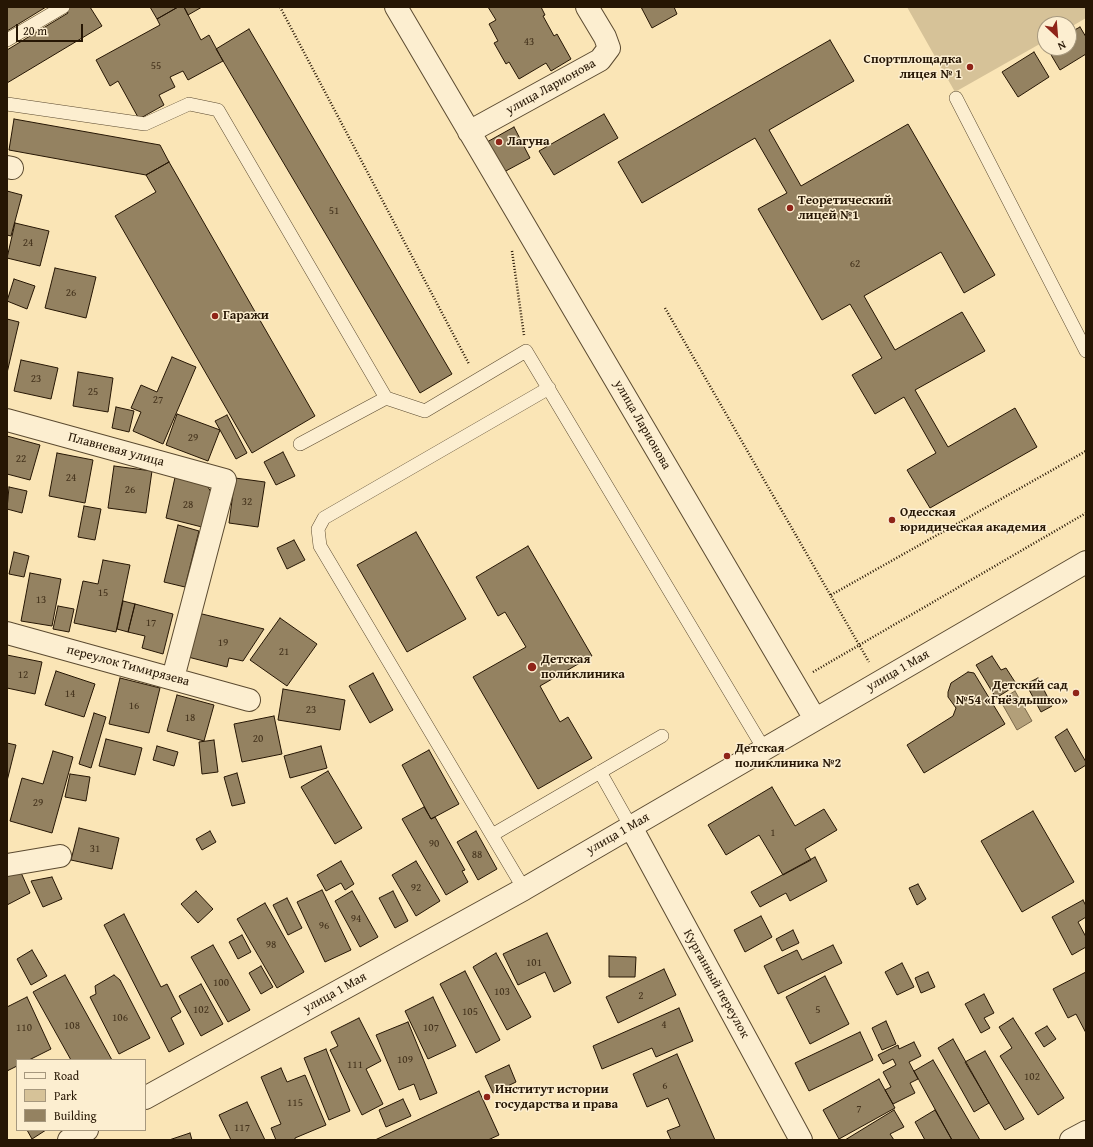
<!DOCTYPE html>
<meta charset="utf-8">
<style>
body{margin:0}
#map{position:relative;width:1093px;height:1147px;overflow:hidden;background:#fae5b6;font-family:"Gentium Book Plus",serif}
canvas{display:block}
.frame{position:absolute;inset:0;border:8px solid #261604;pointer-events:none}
.legend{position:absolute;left:16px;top:1059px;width:130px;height:72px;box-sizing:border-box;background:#fceed0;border:1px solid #a6987e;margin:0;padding:5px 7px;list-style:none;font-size:12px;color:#261604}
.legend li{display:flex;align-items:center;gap:8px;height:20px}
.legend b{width:20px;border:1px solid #a6987e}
.north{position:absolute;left:1037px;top:16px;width:40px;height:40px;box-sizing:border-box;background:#fceed0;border:1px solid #a6987e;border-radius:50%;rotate:154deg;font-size:11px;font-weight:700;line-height:16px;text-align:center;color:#261604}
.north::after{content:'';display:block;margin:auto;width:14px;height:18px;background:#8f2418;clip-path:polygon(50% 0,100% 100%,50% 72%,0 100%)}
.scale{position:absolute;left:16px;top:24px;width:67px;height:18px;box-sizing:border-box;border:2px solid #261604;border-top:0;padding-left:5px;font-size:12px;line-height:14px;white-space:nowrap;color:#261604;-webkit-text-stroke:3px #fceed0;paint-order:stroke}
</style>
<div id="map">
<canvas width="1093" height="1147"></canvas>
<div class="frame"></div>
<ul class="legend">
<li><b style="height:5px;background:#fceed0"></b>Road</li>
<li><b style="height:11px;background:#d6c298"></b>Park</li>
<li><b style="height:11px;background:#948261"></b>Building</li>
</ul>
<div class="north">N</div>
<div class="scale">20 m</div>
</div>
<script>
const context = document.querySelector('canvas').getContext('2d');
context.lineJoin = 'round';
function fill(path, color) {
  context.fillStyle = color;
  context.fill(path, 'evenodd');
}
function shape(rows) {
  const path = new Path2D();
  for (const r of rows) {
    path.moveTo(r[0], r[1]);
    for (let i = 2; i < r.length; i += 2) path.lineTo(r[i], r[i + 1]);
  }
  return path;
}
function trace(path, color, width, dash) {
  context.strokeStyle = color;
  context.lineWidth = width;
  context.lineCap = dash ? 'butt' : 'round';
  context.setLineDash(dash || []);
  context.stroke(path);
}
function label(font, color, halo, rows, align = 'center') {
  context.font = font + ' "Gentium Book Plus",serif';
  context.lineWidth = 3;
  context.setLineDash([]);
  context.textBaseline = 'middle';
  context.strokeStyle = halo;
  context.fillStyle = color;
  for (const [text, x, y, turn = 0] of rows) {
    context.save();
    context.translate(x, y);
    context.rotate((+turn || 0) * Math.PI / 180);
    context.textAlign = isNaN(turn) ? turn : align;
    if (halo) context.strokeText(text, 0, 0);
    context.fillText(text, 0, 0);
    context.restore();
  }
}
const green = shape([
 [907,7,1086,7,1086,18,1069,28,1069,24,1045,24,1045,41,955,92]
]);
const water = shape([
 [1015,691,1032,721,1017,730,1000,700,1015,691]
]);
const building = shape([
 [7,7,46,7,7,31,7,7],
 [65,7,90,7,102,26,7,83,7,50,68,13,65,7],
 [150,7,178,7,157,19,150,7],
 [178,7,184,7,201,40,209,35,223,61,188,80,183,71,170,77,175,87,159,95,164,105,139,119,118,81,110,86,96,60,160,25,157,19,178,7],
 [184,7,202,7,188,15,184,7],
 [488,7,541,7,545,15,543,16,554,36,557,34,571,59,551,71,546,63,519,79,509,62,506,64,494,43,498,41,489,24,496,20,488,7],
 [641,7,674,7,677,14,652,28,641,7],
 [1080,27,1086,37,1086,54,1060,70,1047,48,1069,48,1069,33,1080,27],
 [249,29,452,374,420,393,216,49,249,29],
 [830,40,854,81,769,130,801,186,908,124,995,275,964,293,941,252,864,296,895,350,962,312,985,351,915,390,948,447,1015,408,1037,447,930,508,907,470,936,453,904,397,875,414,852,375,882,358,850,304,822,320,758,209,787,193,755,138,642,203,618,162,830,40],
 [1034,52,1049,77,1018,97,1002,72,1034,52],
 [604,114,618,138,554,175,539,151,604,114],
 [14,119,160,145,169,162,146,175,9,150,14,119],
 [514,127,530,158,504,172,487,142,514,127],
 [169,162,315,416,252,453,115,216,156,192,146,175,169,162],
 [7,191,22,195,11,236,7,235,7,191],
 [15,223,49,231,40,266,7,258,15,223],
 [55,268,96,277,86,318,45,308,55,268],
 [14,279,35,286,27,309,7,301,14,279],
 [7,319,19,322,7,373,7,319],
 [172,357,196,367,163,444,133,431,141,412,131,408,141,385,157,392,172,357],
 [21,360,58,368,51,399,14,391,21,360],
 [78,372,113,378,108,412,73,406,78,372],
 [116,407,134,411,129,432,112,428,116,407],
 [177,414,220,430,208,461,166,445,177,414],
 [227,415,247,453,236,459,215,421,227,415],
 [7,436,40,445,30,480,7,474,7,436],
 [283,452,295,476,276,485,264,462,283,452],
 [57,453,93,460,85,503,49,496,57,453],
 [114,466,152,471,146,513,108,508,114,466],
 [176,473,203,479,211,492,202,527,166,518,176,473],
 [235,478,265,482,258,527,229,523,235,478],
 [9,487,27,491,22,513,7,509,9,487],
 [84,506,101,509,95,540,78,537,84,506],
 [178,525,199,531,185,587,164,582,178,525],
 [416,532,466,619,407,652,357,565,416,532],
 [294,540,305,560,287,569,277,548,294,540],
 [528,546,592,656,540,686,560,722,568,717,592,758,538,789,473,677,526,647,505,612,498,616,476,577,528,546],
 [14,552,29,556,24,577,9,574,14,552],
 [103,560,130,565,116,632,74,623,83,581,98,584,103,560],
 [30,573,61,579,52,626,21,621,30,573],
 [123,601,135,604,128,632,117,629,123,601],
 [135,604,173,614,163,654,142,648,145,636,128,632,135,604],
 [58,606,74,609,69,632,53,629,58,606],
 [198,613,264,629,243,661,229,658,227,667,188,657,198,613],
 [280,618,317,644,287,686,250,660,280,618],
 [7,655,42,662,35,694,7,688,7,655],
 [992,656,1001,670,1006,668,1015,682,1010,685,1012,688,996,698,976,665,992,656],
 [56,671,95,684,84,717,45,705,56,671],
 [968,672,974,673,1005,724,924,773,907,745,953,716,956,708,948,697,948,692,951,683,968,672],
 [373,673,393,710,370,723,349,686,373,673],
 [120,678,160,688,149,733,109,724,120,678],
 [1038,678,1052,706,1041,712,1026,684,1038,678],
 [283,689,345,700,340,730,278,720,283,689],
 [177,695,214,705,204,741,167,731,177,695],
 [94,713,106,717,91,768,79,764,94,713],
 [274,716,282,754,242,762,234,724,274,716],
 [1067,729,1086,762,1086,765,1075,772,1055,737,1067,729],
 [106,739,142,748,135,775,99,766,106,739],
 [214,740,218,772,202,774,199,742,214,740],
 [7,743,16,745,7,781,7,743],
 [157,746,178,752,174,766,153,760,157,746],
 [321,746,327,768,290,778,284,756,321,746],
 [429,750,459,804,431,819,402,765,429,750],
 [53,751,73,757,52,833,10,821,22,778,43,784,53,751],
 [328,771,362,828,335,844,301,787,328,771],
 [237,773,245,803,232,806,224,777,237,773],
 [70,774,90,777,86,801,65,797,70,774],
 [772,787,795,826,824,809,837,830,805,849,811,860,783,875,759,835,726,855,708,825,772,787],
 [424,807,431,819,435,817,465,870,462,871,468,882,446,895,402,819,424,807],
 [1033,811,1074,882,1022,912,981,841,1033,811],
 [79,828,119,838,112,869,71,860,79,828],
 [210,831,216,842,202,850,196,839,210,831],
 [476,831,497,869,478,880,457,842,476,831],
 [815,857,827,881,790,901,786,893,760,907,751,892,815,857],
 [341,861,354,884,345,890,341,883,326,891,317,875,341,861],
 [416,861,440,901,416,916,392,875,416,861],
 [19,868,30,893,7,905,7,871,19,868],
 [52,877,62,899,43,907,31,881,52,877],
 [918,884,926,899,917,905,909,888,918,884],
 [322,890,351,950,325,962,297,902,322,890],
 [196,891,213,909,198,923,181,904,196,891],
 [352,891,378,937,360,947,335,901,352,891],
 [393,891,408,921,395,928,379,898,393,891],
 [287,898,302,928,288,935,273,905,287,898],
 [1083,900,1086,906,1086,917,1078,922,1086,937,1086,947,1072,955,1052,917,1083,900],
 [265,903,304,972,277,988,237,919,265,903],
 [124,914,161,987,167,984,181,1012,171,1018,184,1044,169,1052,104,925,124,914],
 [761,916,772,937,745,952,734,930,761,916],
 [793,930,799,943,782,951,776,939,793,930],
 [547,933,571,983,554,992,545,972,518,985,503,954,547,933],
 [242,935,251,952,238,959,229,942,242,935],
 [213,945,250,1010,228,1022,191,957,213,945],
 [833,945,842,963,778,994,764,966,797,950,802,960,833,945],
 [32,950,47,976,31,985,17,959,32,950],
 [496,953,531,1017,507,1030,473,967,496,953],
 [609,956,636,957,635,977,609,977,609,956],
 [902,963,914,987,897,995,885,972,902,963],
 [261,966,273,987,261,994,249,973,261,966],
 [664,969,676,995,618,1023,606,997,664,969],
 [465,971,500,1040,476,1053,440,984,465,971],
 [928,972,935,987,921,993,915,978,928,972],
 [1086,972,1086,1033,1076,1014,1068,1018,1053,989,1086,972],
 [65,975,112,1060,71,1060,33,992,65,975],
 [114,975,120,980,150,1038,119,1054,90,997,96,994,95,986,114,975],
 [825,976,849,1024,810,1044,786,997,825,976],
 [201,984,223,1024,201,1036,179,996,201,984],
 [984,994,994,1013,984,1018,990,1028,981,1033,965,1004,984,994],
 [27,997,51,1049,29,1060,17,1060,17,1066,7,1071,7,1007,27,997],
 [433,997,456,1046,428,1059,405,1011,433,997],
 [679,1008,693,1041,656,1057,652,1048,602,1069,593,1046,679,1008],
 [359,1018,381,1061,366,1069,383,1104,362,1115,330,1050,338,1046,331,1032,359,1018],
 [1013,1018,1064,1098,1038,1115,1000,1056,1012,1048,999,1027,1013,1018],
 [886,1021,896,1044,882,1050,872,1028,886,1021],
 [408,1022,437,1093,420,1100,414,1084,399,1090,376,1035,408,1022],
 [1047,1026,1056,1039,1044,1047,1035,1033,1047,1026],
 [860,1032,873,1060,809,1091,795,1063,860,1032],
 [953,1039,989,1103,974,1112,938,1048,953,1039],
 [914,1042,921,1056,909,1062,918,1079,910,1083,915,1093,893,1104,885,1090,891,1087,883,1072,896,1065,893,1059,883,1064,878,1055,898,1045,899,1049,914,1042],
 [326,1049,350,1111,329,1120,304,1058,326,1049],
 [985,1051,1024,1119,1005,1130,965,1062,985,1051],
 [677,1054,715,1140,671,1140,667,1131,680,1126,668,1098,647,1107,633,1074,677,1054],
 [933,1060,980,1140,952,1140,914,1071,933,1060],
 [509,1065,516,1082,493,1093,485,1076,509,1065],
 [281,1068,287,1082,305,1075,326,1125,295,1138,295,1140,276,1140,271,1128,281,1124,261,1077,281,1068],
 [879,1079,895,1108,839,1139,823,1110,879,1079],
 [479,1091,499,1135,488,1140,375,1140,479,1091],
 [403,1099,411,1116,386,1127,379,1110,403,1099],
 [247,1102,265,1140,231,1140,219,1115,247,1102],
 [894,1110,904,1127,890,1134,894,1140,845,1140,894,1110],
 [935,1110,952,1140,925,1140,915,1122,935,1110],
 [27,1130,46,1130,32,1139,27,1130],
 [190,1133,192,1140,169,1140,190,1133]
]);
const path = shape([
 [280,7,469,364],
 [512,251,524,335],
 [665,308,869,662],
 [831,595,1086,451],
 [813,672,1086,513]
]);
const service = shape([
 [7,40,63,7],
 [956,98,1086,351],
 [7,104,145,124,189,104,218,110,386,398,425,411,526,351,764,749],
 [300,444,386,398],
 [600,772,631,827],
 [492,835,662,736],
 [524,889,320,546,318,529,324,518,549,388]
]);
const minor = shape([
 [396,7,815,719],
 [469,132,600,60,609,48,605,37,587,7],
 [7,167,12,168],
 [7,420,225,480,173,678],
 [7,633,249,700],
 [631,827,801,1140],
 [7,865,60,856],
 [145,1098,524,889,1086,562],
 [69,1140,87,1130],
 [1071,1140,1086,1132]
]);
const markers = [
 [970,67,4,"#8f2418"],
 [499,142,4,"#8f2418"],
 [790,208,4,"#8f2418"],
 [215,316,4,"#8f2418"],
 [892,520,4,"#8f2418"],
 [532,667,5,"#8f2418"],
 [1076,693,4,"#8f2418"],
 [727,756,4,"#8f2418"],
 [487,1097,4,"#8f2418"]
];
const numberNames = [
 ["43",529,42],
 ["55",156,66],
 ["51",334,211],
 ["24",28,243],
 ["62",855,264],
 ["26",71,293],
 ["23",36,379],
 ["25",93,392],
 ["27",158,400],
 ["29",193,438],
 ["22",21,459],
 ["24",71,478],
 ["26",130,490],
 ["32",247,502],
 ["28",188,505],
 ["15",103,593],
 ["13",41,600],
 ["17",151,623],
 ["19",223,643],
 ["21",284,652],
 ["12",23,675],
 ["14",70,694],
 ["16",134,706],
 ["23",311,710],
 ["18",190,718],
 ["20",258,739],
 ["29",38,803],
 ["1",773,833],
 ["90",434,844],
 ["31",95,849],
 ["88",477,855],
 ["92",416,888],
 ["94",356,919],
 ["96",324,926],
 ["98",271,945],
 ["101",534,963],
 ["100",221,983],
 ["103",502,992],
 ["2",641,996],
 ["102",201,1010],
 ["5",818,1010],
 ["105",470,1012],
 ["106",120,1018],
 ["4",664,1025],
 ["108",72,1026],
 ["110",24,1028],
 ["107",431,1028],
 ["109",405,1060],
 ["111",355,1065],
 ["102",1032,1077],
 ["6",665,1086],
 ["115",295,1103],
 ["7",859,1109],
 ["117",242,1128]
];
const poiNames = [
 ["Спортплощадка",962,60,"right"],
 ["лицея № 1",962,75,"right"],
 ["Лагуна",507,142],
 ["Теоретический",798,201],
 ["лицей №1",798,216],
 ["Гаражи",223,316],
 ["Одесская",900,513],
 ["юридическая академия",900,528],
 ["Детская",541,660],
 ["поликлиника",541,675],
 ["Детский сад",1068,686,"right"],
 ["№54 «Гнёздышко»",1068,701,"right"],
 ["Детская",735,749],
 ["поликлиника №2",735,764],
 ["Институт истории",495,1090],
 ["государства и права",495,1105]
];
const streetNames = [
 ["улица Ларионова",551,87,-29],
 ["улица Ларионова",642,425,60],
 ["Плавневая улица",116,450,15],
 ["переулок Тимирязева",128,666,15],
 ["улица 1 Мая",898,671,-30],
 ["улица 1 Мая",618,834,-30],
 ["Курганный переулок",716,984,61],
 ["улица 1 Мая",335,993,-29]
];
fill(green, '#d6c298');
fill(water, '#b29f79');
trace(water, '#7a684a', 1);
fill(building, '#948261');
trace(building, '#261604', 1);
trace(service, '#5b4a30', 14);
trace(minor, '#5b4a30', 24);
trace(path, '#261604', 2.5, [1, 2]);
trace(service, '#fceed0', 13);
trace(minor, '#fceed0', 22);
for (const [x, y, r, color] of markers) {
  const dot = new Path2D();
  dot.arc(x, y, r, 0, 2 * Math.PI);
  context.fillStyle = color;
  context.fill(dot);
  trace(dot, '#fceed0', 1.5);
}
label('11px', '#42311b', null, numberNames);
label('bold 13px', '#261604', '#fceed0', poiNames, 'left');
label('13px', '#261604', '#fceed0', streetNames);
</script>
